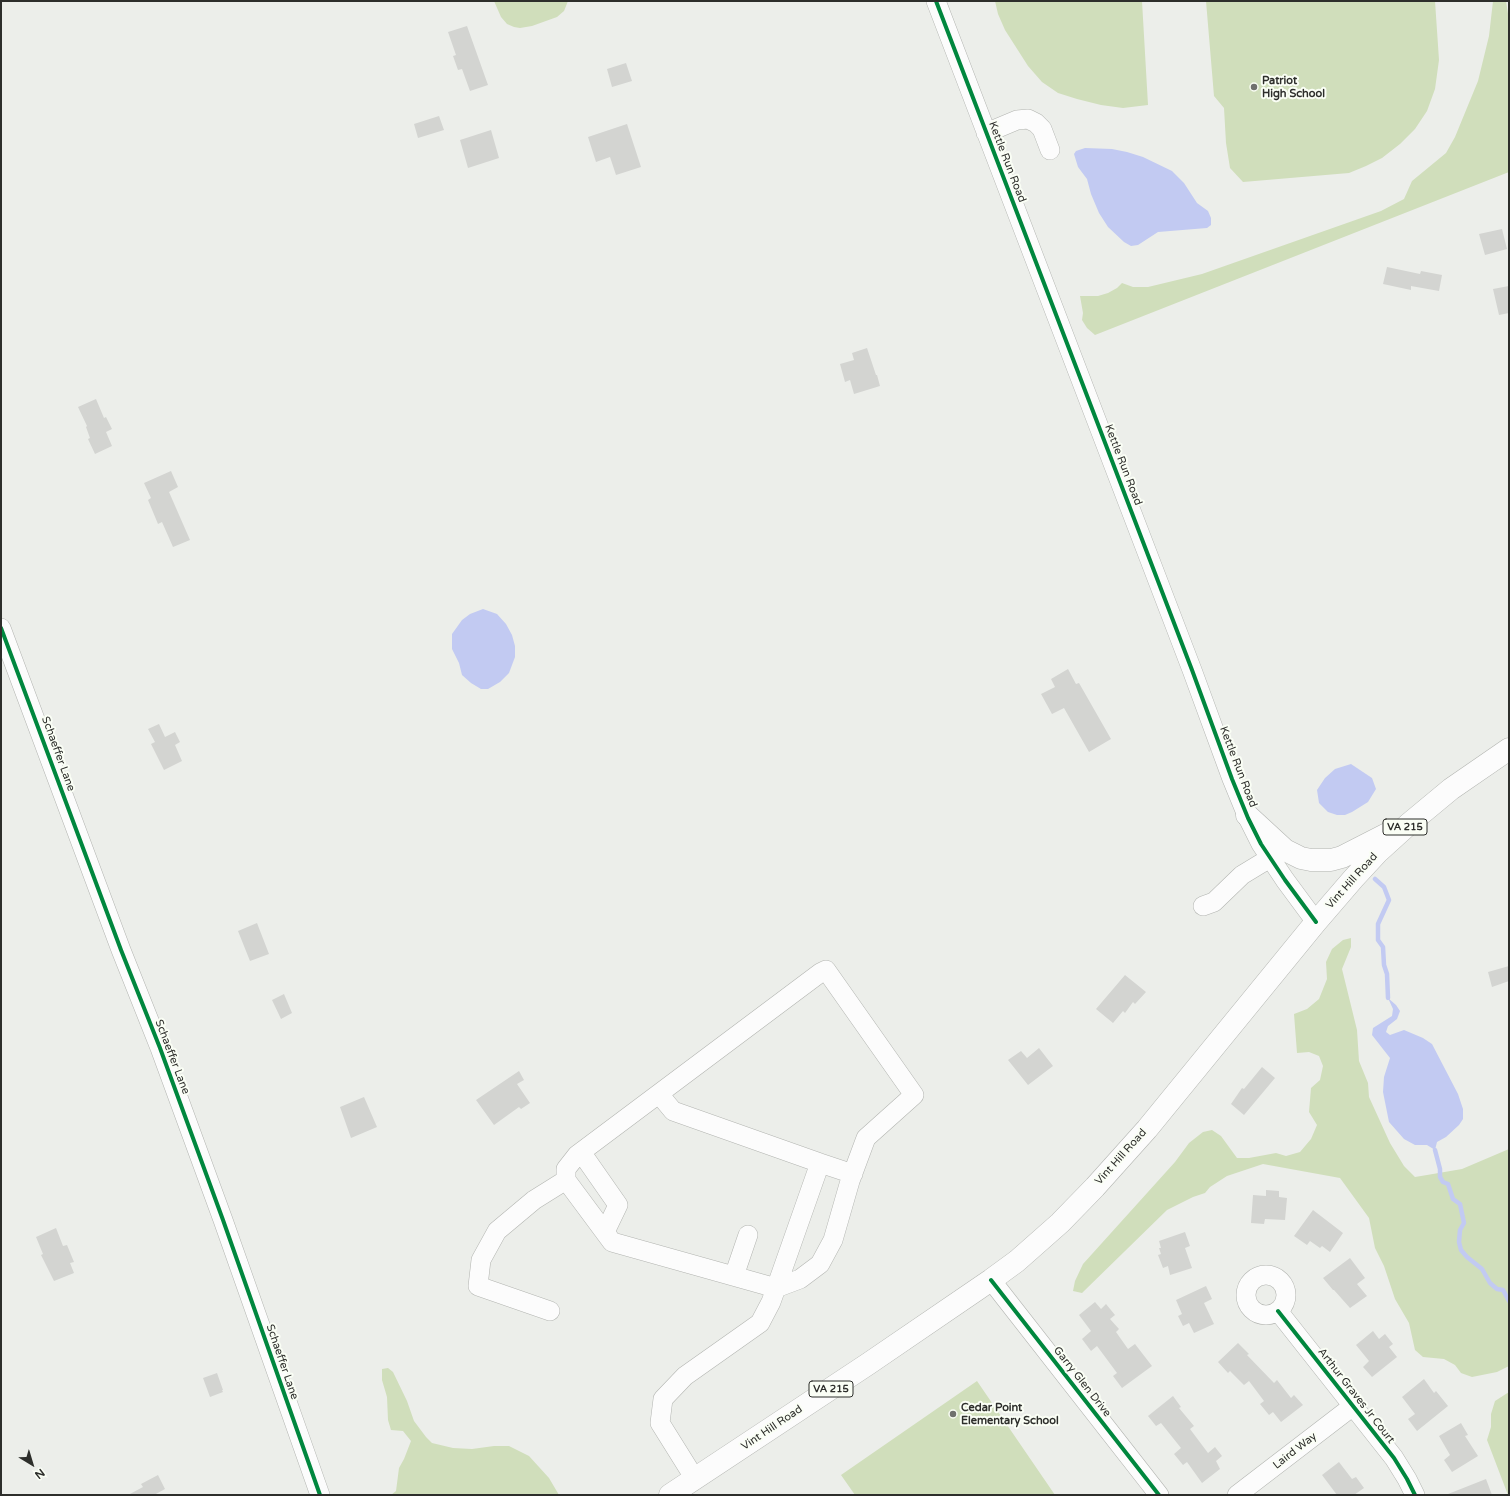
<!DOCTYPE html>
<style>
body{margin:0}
#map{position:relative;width:1510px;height:1496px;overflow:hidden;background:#eceeea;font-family:"Varela Round",sans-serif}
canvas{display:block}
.frame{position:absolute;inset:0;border:2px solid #2d2e2b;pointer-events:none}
.north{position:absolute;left:12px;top:1444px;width:40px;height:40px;-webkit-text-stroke:3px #fafef5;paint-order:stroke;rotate:142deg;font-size:11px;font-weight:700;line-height:16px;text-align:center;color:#2d2e2b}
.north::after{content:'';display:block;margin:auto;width:14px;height:18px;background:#2d2e2b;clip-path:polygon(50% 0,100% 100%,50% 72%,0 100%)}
</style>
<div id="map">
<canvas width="1510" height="1496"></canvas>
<div class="frame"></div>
<div class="north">N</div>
</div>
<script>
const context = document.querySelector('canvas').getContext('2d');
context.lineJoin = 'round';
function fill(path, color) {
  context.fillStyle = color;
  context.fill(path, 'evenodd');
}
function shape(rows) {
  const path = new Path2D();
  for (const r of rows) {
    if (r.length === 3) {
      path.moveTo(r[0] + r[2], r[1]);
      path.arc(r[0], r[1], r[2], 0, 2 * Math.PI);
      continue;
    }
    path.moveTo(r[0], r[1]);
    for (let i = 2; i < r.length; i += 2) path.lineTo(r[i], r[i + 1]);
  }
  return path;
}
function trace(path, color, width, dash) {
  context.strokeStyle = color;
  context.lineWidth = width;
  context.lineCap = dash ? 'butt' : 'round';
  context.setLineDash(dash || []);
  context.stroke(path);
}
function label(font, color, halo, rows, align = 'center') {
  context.font = font + ' "Varela Round",sans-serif';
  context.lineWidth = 4;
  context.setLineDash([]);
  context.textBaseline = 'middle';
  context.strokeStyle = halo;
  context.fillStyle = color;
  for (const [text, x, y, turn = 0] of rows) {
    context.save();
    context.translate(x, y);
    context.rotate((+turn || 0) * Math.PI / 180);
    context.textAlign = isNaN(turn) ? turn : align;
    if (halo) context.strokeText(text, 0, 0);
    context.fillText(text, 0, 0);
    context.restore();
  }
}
const green = shape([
 [494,1,568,1,564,11,557,17,532,26,520,28,514,27,507,24,501,17],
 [995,1,1142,1,1148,105,1123,108,1101,105,1077,99,1058,93,1042,82,1028,66,1005,30,998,14],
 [1206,1,1435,1,1439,60,1435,89,1427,111,1415,129,1400,144,1382,158,1366,166,1349,173,1243,182,1230,168,1226,143,1224,108,1214,96],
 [1493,1,1506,1,1509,20,1509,172,1095,335,1087,328,1082,320,1083,313,1080,296,1098,296,1108,293,1117,288,1122,283,1133,287,1148,287,1202,274,1381,211,1404,199,1412,181,1446,153,1455,137,1478,81,1489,36],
 [1351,938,1351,947,1342,969,1357,1030,1359,1061,1368,1083,1369,1097,1390,1143,1404,1166,1415,1177,1427,1175,1462,1169,1509,1149,1509,1366,1497,1372,1472,1377,1461,1373,1455,1365,1444,1359,1423,1357,1415,1350,1409,1323,1395,1299,1384,1266,1375,1248,1369,1218,1340,1178,1263,1164,1227,1176,1210,1187,1205,1193,1193,1197,1167,1210,1082,1293,1073,1291,1075,1281,1083,1264,1175,1162,1189,1143,1203,1132,1212,1130,1221,1136,1237,1158,1249,1158,1276,1153,1286,1156,1300,1152,1311,1139,1317,1125,1309,1112,1311,1088,1320,1080,1323,1066,1319,1056,1309,1052,1297,1053,1294,1014,1307,1009,1319,999,1327,979,1326,962,1332,949,1343,940],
 [388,1368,393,1372,407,1401,414,1421,426,1437,432,1443,453,1448,472,1449,494,1446,509,1446,529,1456,549,1478,559,1495,391,1495,396,1491,399,1468,404,1459,411,1441,403,1431,391,1430,388,1420,387,1397,382,1380,382,1369],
 [977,1381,1055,1495,855,1495,841,1475],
 [1509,1392,1509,1495,1508,1495,1487,1440,1491,1427,1491,1414,1495,1401]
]);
const water = shape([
 [1085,148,1112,149,1127,152,1143,157,1172,171,1184,183,1197,203,1208,211,1211,218,1211,225,1207,228,1158,232,1138,245,1131,246,1124,242,1108,227,1099,213,1091,194,1087,179,1078,167,1074,154,1076,151],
 [483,609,497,614,506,624,512,635,515,646,515,657,509,673,500,682,488,689,481,689,471,683,462,675,459,663,452,649,452,634,462,620,470,614],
 [1351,764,1372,778,1376,789,1368,802,1352,812,1345,815,1337,815,1328,812,1319,803,1317,790,1325,778,1335,769],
 [1388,998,1396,1005,1400,1011,1397,1019,1388,1026,1386,1032,1390,1035,1404,1030,1423,1038,1432,1044,1458,1094,1463,1109,1463,1119,1459,1125,1446,1137,1437,1142,1435,1150,1427,1145,1415,1145,1404,1139,1389,1122,1383,1092,1384,1077,1390,1058,1372,1035,1373,1028,1392,1016,1393,1009]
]);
const stream = shape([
 [1375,879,1384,887,1389,900,1378,924,1378,940,1383,947,1384,965,1387,974,1388,998],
 [1435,1150,1440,1169,1440,1177,1443,1182,1448,1184,1453,1199,1460,1204,1464,1223,1460,1230,1459,1242,1461,1250,1467,1257,1482,1269,1490,1283,1497,1289,1503,1290,1509,1301]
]);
const building = shape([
 [467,26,488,85,470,91,462,69,458,70,453,56,456,55,448,32],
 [626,63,632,81,612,87,607,69],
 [439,116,444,130,418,138,414,124],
 [627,124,641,167,616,175,610,157,596,162,588,137],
 [491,130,499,158,468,168,460,140],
 [1502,229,1507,249,1485,255,1479,234],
 [1387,267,1420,274,1421,271,1442,275,1439,291,1411,286,1411,290,1383,284],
 [1509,286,1509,313,1499,315,1493,289],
 [867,348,876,375,877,375,880,386,854,394,850,380,845,382,840,364,854,360,852,353],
 [96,399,104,418,106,417,112,429,106,432,112,446,95,454,88,439,90,438,86,427,87,426,78,407],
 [171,471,178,487,169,492,190,540,173,547,162,522,158,524,148,500,151,498,144,483],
 [1068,669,1076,684,1079,683,1111,739,1089,752,1064,708,1052,714,1041,694,1055,687,1051,679],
 [159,724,165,737,175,732,180,742,175,745,182,761,164,770,151,744,155,742,148,729],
 [257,923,269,954,250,961,238,931],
 [1509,966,1509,981,1492,987,1488,972],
 [1125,975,1146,992,1135,1004,1133,1002,1125,1013,1123,1011,1113,1023,1096,1009],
 [284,994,292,1013,281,1019,272,1000],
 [1039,1048,1053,1066,1028,1085,1008,1060,1021,1051,1027,1058],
 [1262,1067,1275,1078,1244,1115,1231,1104,1242,1088,1244,1089],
 [519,1071,524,1080,517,1084,530,1103,521,1109,519,1107,494,1125,476,1100],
 [364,1097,377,1127,351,1138,340,1107],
 [1266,1190,1279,1191,1279,1197,1287,1198,1285,1220,1265,1219,1264,1224,1251,1223,1253,1195,1266,1196],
 [1313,1210,1343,1233,1330,1252,1322,1246,1320,1248,1310,1241,1307,1245,1294,1236],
 [56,1228,63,1246,67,1245,74,1262,70,1263,74,1273,54,1281,41,1255,43,1254,36,1237],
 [1185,1232,1190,1246,1185,1248,1192,1268,1170,1275,1168,1266,1163,1268,1158,1255,1161,1254,1159,1248,1161,1248,1159,1241],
 [1350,1258,1365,1278,1357,1284,1367,1296,1350,1308,1334,1290,1333,1290,1323,1278],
 [1206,1286,1212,1299,1204,1303,1214,1324,1194,1333,1189,1323,1183,1326,1178,1316,1182,1314,1176,1300],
 [1095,1302,1101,1309,1106,1304,1115,1315,1110,1319,1119,1329,1116,1332,1128,1349,1135,1344,1152,1366,1122,1388,1113,1376,1117,1373,1097,1346,1091,1351,1082,1339,1091,1331,1079,1315],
 [1373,1331,1379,1339,1385,1334,1393,1344,1389,1347,1397,1357,1372,1377,1363,1367,1369,1361,1356,1345],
 [1238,1343,1249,1354,1247,1355,1274,1383,1277,1380,1291,1398,1294,1395,1303,1405,1281,1422,1273,1412,1269,1415,1260,1404,1264,1401,1249,1381,1244,1385,1230,1371,1228,1373,1218,1362],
 [217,1373,223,1390,222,1390,223,1392,210,1397,203,1378],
 [1424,1379,1434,1393,1436,1391,1448,1406,1417,1431,1408,1419,1415,1414,1402,1397],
 [1173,1396,1181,1407,1179,1408,1194,1426,1190,1429,1208,1453,1215,1447,1222,1456,1216,1461,1220,1469,1202,1483,1187,1462,1183,1465,1174,1454,1181,1448,1161,1423,1156,1426,1148,1416],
 [1461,1423,1468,1435,1465,1436,1478,1456,1452,1472,1444,1460,1450,1455,1439,1436],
 [1339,1462,1352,1479,1356,1477,1364,1488,1354,1495,1337,1495,1322,1475],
 [158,1475,165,1489,154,1495,128,1495,143,1487,141,1484],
 [1486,1479,1492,1495,1448,1495,1448,1494]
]);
const minor = shape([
 [936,1,1192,670,1232,779,1248,818,1261,844,1285,880,1316,922],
 [986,133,1017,120,1028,119,1036,123,1042,129,1050,150],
 [1,628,121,950,160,1048,223,1220,320,1495],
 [1203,906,1214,902,1242,875,1270,858],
 [581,1152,618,1205,605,1232],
 [820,1163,853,1174],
 [566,1180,566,1169,577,1155,820,973,826,970,914,1095,866,1138,850,1181,833,1240,820,1264,800,1279,776,1288,820,1163,673,1111,659,1094],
 [1266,1295,20],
 [734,1276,748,1235],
 [991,1280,1159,1495],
 [550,1311,478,1286,481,1260,497,1231,534,1200,566,1180,612,1242,776,1288,771,1302,760,1323,685,1376,663,1399,660,1423,695,1479],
 [1278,1311,1394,1458,1407,1479,1415,1495],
 [1237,1495,1353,1406]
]);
const major = shape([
 [1247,815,1285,850,1301,858,1311,860,1331,860,1342,857,1387,834],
 [670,1495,868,1364,991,1280,1017,1261,1060,1223,1095,1187,1147,1129,1316,922,1353,879,1378,852,1410,823,1451,789,1509,749]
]);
const cycleway = shape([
 [936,1,1192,670,1232,779,1248,818,1261,844,1285,880,1316,922],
 [1,628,121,950,160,1048,223,1220,320,1495],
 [991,1280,1159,1495],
 [1278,1311,1394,1458,1407,1479,1415,1495]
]);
const markers = [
 [1254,87,4,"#70716e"],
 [953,1414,4,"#70716e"]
];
const shields = [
 [1405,827,44],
 [831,1389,44]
];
const shieldNames = [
 ["VA 215",1405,827],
 ["VA 215",831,1389]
];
const poiNames = [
 ["Patriot",1262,81],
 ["High School",1262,94],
 ["Cedar Point",961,1408],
 ["Elementary School",961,1421]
];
const streetNames = [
 ["Kettle Run Road",1007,162,69],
 ["Kettle Run Road",1123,465,69],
 ["Schaeffer Lane",58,754,70],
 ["Kettle Run Road",1238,767,69],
 ["Vint Hill Road",1352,881,-48],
 ["Schaeffer Lane",172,1057,69],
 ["Vint Hill Road",1121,1157,-48],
 ["Schaeffer Lane",282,1362,71],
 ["Garry Glen Drive",1082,1382,52],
 ["Arthur Graves Jr Court",1356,1396,52],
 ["Vint Hill Road",772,1428,-34],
 ["Laird Way",1295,1451,-38]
];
fill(green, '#d0debb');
fill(water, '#c2caf2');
trace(stream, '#c2caf2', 4.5);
fill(building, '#d3d4d1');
trace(minor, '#b2b4b0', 20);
trace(major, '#b2b4b0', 23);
trace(minor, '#fcfcfc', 19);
trace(major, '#fcfcfc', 22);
trace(cycleway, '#00873e', 4);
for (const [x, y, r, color] of markers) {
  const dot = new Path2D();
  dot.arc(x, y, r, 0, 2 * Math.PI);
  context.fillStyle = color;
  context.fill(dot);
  trace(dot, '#fafef5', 1.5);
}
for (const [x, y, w] of shields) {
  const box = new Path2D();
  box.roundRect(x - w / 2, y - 8, w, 16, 3);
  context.fillStyle = '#fafef5';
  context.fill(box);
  trace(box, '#2d2e2b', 1);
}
label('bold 10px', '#2d2e2b', null, shieldNames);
label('bold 11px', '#2d2e2b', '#fafef5', poiNames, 'left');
label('11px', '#2d2e2b', '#fafef5', streetNames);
</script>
